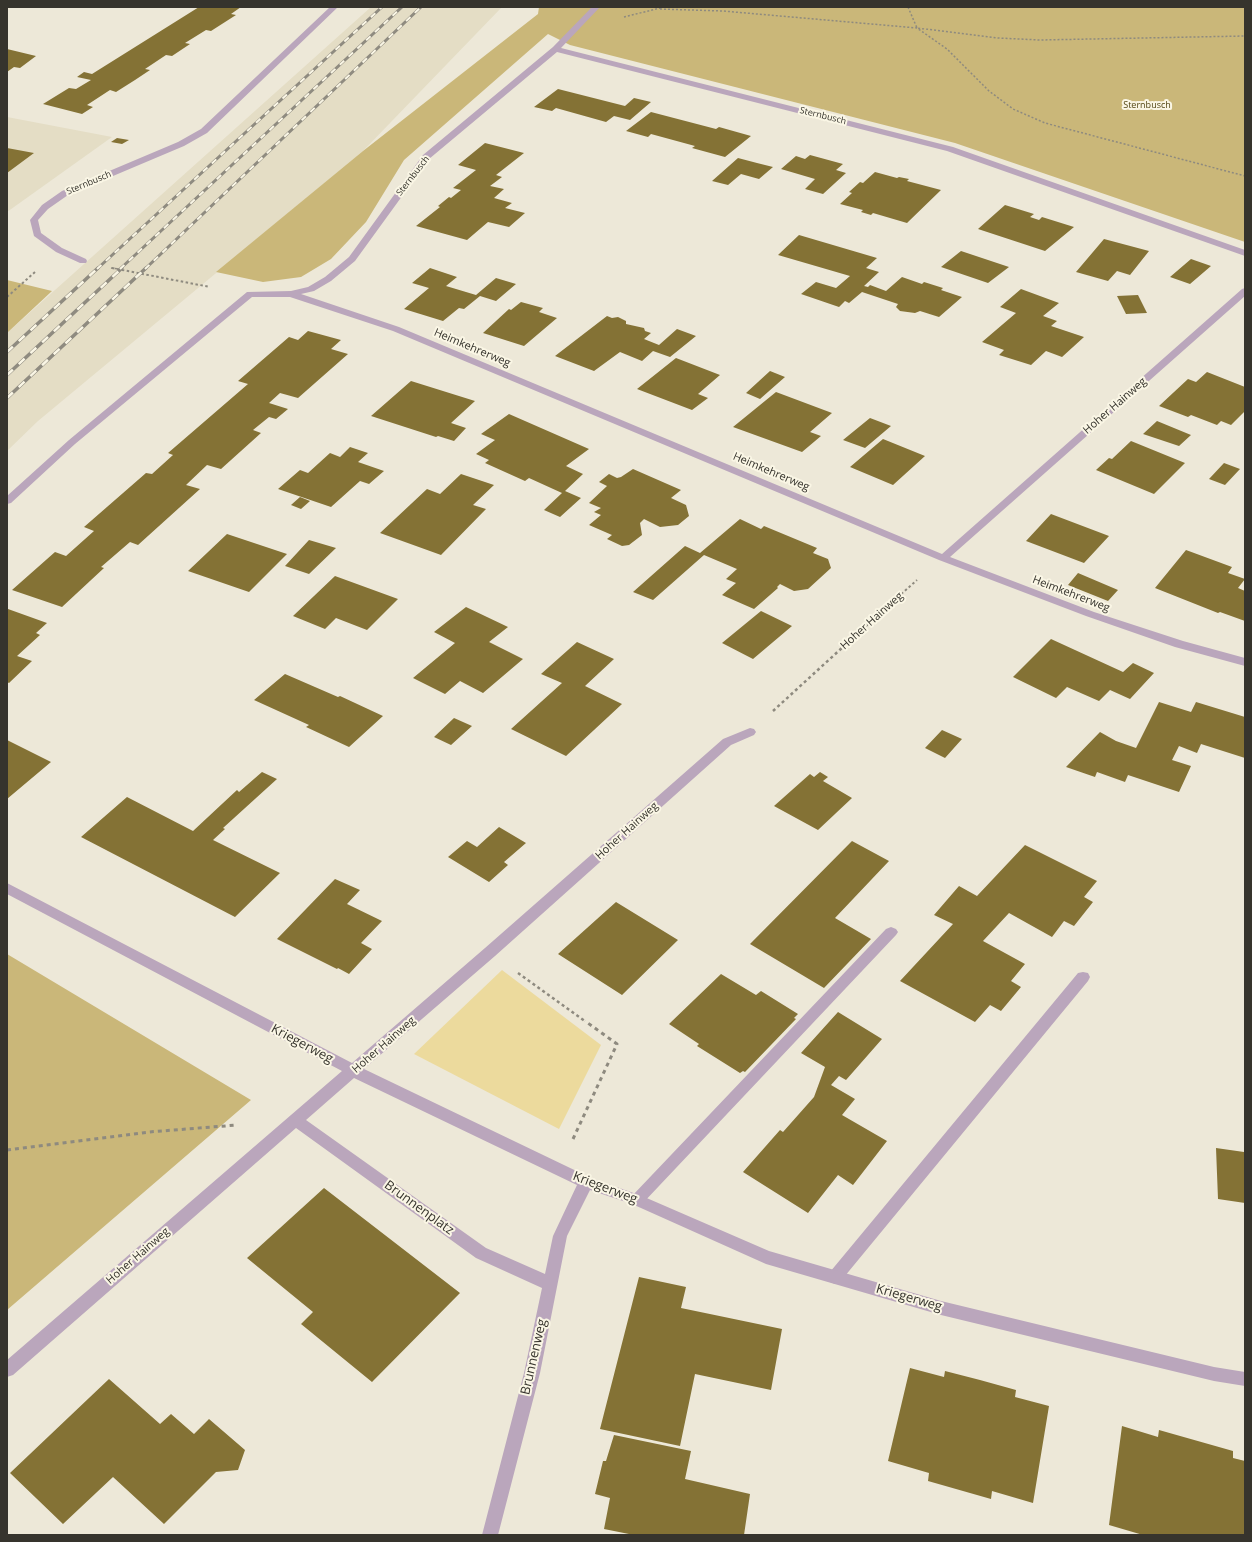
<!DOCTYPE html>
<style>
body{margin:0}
#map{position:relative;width:1252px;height:1542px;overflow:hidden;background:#ede8d8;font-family:"Open Sans",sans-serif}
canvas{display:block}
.frame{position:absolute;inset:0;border:8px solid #36342d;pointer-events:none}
</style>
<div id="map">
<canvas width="1252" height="1542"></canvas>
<div class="frame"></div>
</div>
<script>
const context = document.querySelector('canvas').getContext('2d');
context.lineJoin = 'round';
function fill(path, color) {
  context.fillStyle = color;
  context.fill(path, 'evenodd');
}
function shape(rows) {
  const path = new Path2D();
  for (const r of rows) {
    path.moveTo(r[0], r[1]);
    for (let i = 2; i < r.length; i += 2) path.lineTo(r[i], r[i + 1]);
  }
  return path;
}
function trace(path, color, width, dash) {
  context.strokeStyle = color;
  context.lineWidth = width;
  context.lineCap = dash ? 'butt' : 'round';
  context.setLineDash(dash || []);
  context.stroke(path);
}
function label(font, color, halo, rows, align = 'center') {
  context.font = font + ' "Open Sans",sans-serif';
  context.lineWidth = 4;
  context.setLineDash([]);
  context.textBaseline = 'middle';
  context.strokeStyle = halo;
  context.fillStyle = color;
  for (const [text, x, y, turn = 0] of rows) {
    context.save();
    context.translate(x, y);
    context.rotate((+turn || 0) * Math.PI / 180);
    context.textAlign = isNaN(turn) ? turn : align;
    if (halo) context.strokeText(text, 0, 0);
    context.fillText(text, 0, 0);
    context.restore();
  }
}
const built = shape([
 [371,7,502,7,363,151,38,421,7,451,7,333],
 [7,117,112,137,7,212]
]);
const green = shape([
 [502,970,601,1045,559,1129,414,1054]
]);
const forest = shape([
 [539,7,1245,7,1245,242,955,143,570,45,548,34,404,160,366,222,331,259,301,277,263,282,216,272,363,151,538,14],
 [7,280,52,291,7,333],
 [7,954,251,1100,7,1310]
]);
const building = shape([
 [199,7,241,7,231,14,236,15,211,31,206,30,185,43,190,44,172,56,166,55,145,69,150,70,135,80,116,92,110,90,87,105,93,107,82,114,43,104,69,88,76,89,91,80,77,77,84,72,92,74],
 [7,49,36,56,20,68,14,67,7,72],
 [558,89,625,106,634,98,651,102,630,120,614,116,606,122,556,108,552,111,534,107],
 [651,112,716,129,719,127,751,136,725,157,692,148,695,146,651,134,648,137,626,131],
 [117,138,129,140,122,144,111,142],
 [485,143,524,153,496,175,502,177,490,186,504,189,494,198,512,203,505,208,525,213,509,227,488,222,467,240,416,226,440,207,438,206,449,197,451,198,461,190,453,188,476,170,458,165],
 [7,148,34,153,7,173],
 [810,155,843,164,836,170,846,173,823,194,805,189,815,179,781,169,796,156,805,159],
 [738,158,757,163,773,167,759,179,741,174,728,185,712,181],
 [875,172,897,178,899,177,909,179,907,181,941,190,907,223,873,213,871,215,861,212,863,210,840,204,852,193,849,192,860,182,863,183],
 [1005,205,1034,214,1030,217,1039,220,1042,217,1074,227,1045,251,978,229],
 [799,235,877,258,866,268,879,272,864,286,868,287,870,285,886,291,902,277,922,284,924,282,943,288,941,290,962,297,939,317,920,311,915,313,900,311,896,307,898,304,862,292,849,303,845,301,839,307,801,294,816,282,836,288,850,276,778,255],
 [1104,239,1149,251,1130,275,1117,271,1108,281,1076,272],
 [961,251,1009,267,988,283,941,267],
 [1191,259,1211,266,1190,284,1170,277],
 [430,268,457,277,446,286,476,295,496,278,516,284,496,301,480,296,464,309,459,308,443,321,404,309,429,288,412,283],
 [1021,289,1059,303,1043,316,1057,321,1051,326,1084,337,1062,357,1046,351,1031,365,999,355,1004,350,982,342,1016,313,1000,307],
 [1138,295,1147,313,1126,314,1117,296],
 [521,302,543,308,539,312,557,318,524,346,483,333,509,309,511,310],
 [607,316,612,318,618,317,626,321,626,324,644,328,645,331,651,333,644,339,659,345,677,329,696,336,670,357,653,351,642,361,620,352,594,371,555,356],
 [308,331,341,340,331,349,348,354,298,398,280,393,269,403,288,409,276,419,269,417,253,430,261,433,221,469,207,465,186,485,200,489,138,545,130,542,101,567,104,568,62,607,12,590,55,552,66,556,94,531,84,527,146,473,152,474,173,455,168,453,248,384,238,381,289,337,298,340],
 [676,358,720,375,698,394,708,398,692,410,637,389],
 [770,371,785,377,760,399,746,393],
 [1207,372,1245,387,1245,411,1231,425,1221,421,1217,425,1191,415,1188,417,1159,406,1188,379,1196,382],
 [411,381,475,401,451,423,466,428,454,441,438,436,436,437,371,416],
 [776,392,832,413,810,432,821,436,802,452,733,427],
 [509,414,589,449,566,466,583,474,565,491,581,498,560,517,544,510,562,493,529,478,525,481,485,463,489,460,476,454,495,440,481,434],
 [870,418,891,426,865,448,843,440],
 [1157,421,1191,435,1179,446,1143,434],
 [883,439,925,456,893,485,850,467],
 [1131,441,1185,463,1154,494,1096,470,1109,458,1112,459],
 [350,447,368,453,358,462,384,471,369,484,360,481,331,507,278,489,300,470,308,473,330,453,340,457],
 [1224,463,1240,469,1225,485,1209,479],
 [633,469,681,490,671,498,686,505,689,516,678,525,660,527,644,519,640,523,642,535,629,545,622,546,607,539,612,535,589,525,601,515,594,512,601,508,589,503,607,486,599,482,609,474,617,478,621,477],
 [461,474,494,485,473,505,486,509,441,555,380,533,427,489,440,494],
 [300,497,310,501,301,509,291,505],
 [1051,514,1109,536,1084,563,1026,541],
 [740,519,761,529,764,526,817,548,813,553,828,559,831,568,808,589,794,591,780,584,777,587,778,588,754,609,722,595,736,583,726,579,737,569,704,555,653,600,633,592,685,546,700,553],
 [227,534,287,554,249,592,188,571],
 [309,540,336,548,309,574,285,566],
 [1186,550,1232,567,1228,573,1245,579,1238,588,1245,591,1245,621,1220,612,1218,613,1155,588],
 [1078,573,1118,590,1108,601,1068,585],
 [335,576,398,599,367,630,336,618,325,629,293,616],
 [466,607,508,627,489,642,523,659,483,693,460,681,445,694,413,678,455,643,434,632],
 [8,609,47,623,36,633,40,635,17,656,32,661,9,683,7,682],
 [761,611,792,626,753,659,722,643],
 [1051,639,1123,672,1133,663,1154,673,1130,699,1110,690,1099,701,1067,687,1056,698,1013,677],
 [577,642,614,659,585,686,622,704,566,756,511,729,562,683,541,674],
 [285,674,338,697,340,696,383,716,349,747,306,727,309,725,254,700],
 [1159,702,1191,712,1196,702,1245,717,1245,758,1201,744,1197,753,1179,746,1172,760,1191,766,1179,792,1128,775,1125,782,1097,772,1095,777,1066,767,1100,732,1116,741,1136,748],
 [454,718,472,726,451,745,434,737],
 [942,730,962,739,945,758,925,748],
 [7,740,51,762,7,799],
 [262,772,277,779,223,828,225,829,213,840,280,873,235,917,81,837,127,797,193,831,237,790,239,792],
 [820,772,828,777,823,781,852,798,818,830,774,806,810,774,814,777],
 [499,827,526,843,504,862,508,865,489,882,448,857,467,841,477,847],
 [852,841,889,861,835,918,871,939,824,988,750,944],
 [1025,845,1097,881,1084,897,1093,902,1074,926,1064,921,1052,937,1009,913,983,941,1025,964,1011,981,1021,987,1001,1011,990,1005,975,1022,900,981,953,924,934,915,959,886,977,896],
 [335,879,360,890,347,904,382,921,361,943,372,949,349,974,338,968,337,969,277,939],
 [616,902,678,940,622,995,558,954],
 [721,974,756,995,761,991,798,1014,794,1018,796,1019,745,1072,743,1071,740,1073,697,1046,699,1044,669,1024],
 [838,1012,882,1039,846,1080,839,1076,831,1085,855,1099,842,1115,887,1141,853,1185,838,1175,808,1213,743,1172,780,1130,783,1132,814,1097,825,1067,801,1053],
 [1216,1148,1244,1152,1245,1203,1218,1199],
 [324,1188,460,1293,372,1382,301,1324,313,1312,247,1258],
 [639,1277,686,1287,681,1308,782,1329,771,1390,695,1374,680,1446,600,1429],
 [910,1368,944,1377,945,1371,980,1380,1016,1390,1015,1397,1049,1406,1033,1503,992,1491,991,1499,928,1481,929,1473,888,1461],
 [109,1379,160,1424,171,1414,194,1434,209,1419,245,1450,238,1470,216,1472,164,1524,113,1477,63,1524,10,1473],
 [1122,1426,1158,1437,1159,1430,1233,1451,1233,1458,1245,1461,1245,1535,1143,1535,1109,1525],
 [614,1435,691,1451,685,1479,750,1494,744,1535,634,1535,604,1529,610,1498,595,1494,603,1461,606,1461]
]);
const pathFar3 = shape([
 [908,7,917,28,998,38,1040,40,1245,36],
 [660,9,723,11,917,28,947,49,989,91,1013,109,1045,123,1245,176],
 [624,17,664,7],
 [111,268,118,269]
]);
const pathFar2 = shape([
 [112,268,210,287],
 [7,297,35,272],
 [890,604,917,580]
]);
const pathFar1 = shape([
 [773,711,891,603],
 [518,973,586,1022]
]);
const path = shape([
 [573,1139,617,1044,585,1021],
 [7,1150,149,1132,237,1125]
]);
const service = shape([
 [891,927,896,929,898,932,896,935,642,1204,637,1206,632,1204,630,1200,632,1196,886,929,891,927],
 [1083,972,1088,973,1090,977,1088,981,840,1282,835,1284,830,1282,827,1277,830,1272,1078,973,1083,972]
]);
const minor = shape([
 [330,7,338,7,207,133,184,146,68,195,48,209,38,220,41,233,62,248,86,259,87,261,86,263,80,263,56,252,34,236,30,220,42,205,62,191,178,142,201,129,330,7],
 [592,7,600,7,561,48,953,147,1245,250,1245,256,947,151,557,52,429,159,355,261,331,281,314,291,301,294,399,327,942,554,1242,289,1245,288,1245,296,950,557,1094,612,1183,641,1245,658,1245,666,1175,647,1086,616,939,560,393,331,290,297,252,297,75,444,11,503,7,504,7,496,69,440,247,292,291,291,308,287,325,277,349,257,423,155,553,47,592,7],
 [750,728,754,729,756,732,754,735,731,745,495,956,364,1069,591,1178,642,1196,769,1251,941,1301,1214,1367,1245,1372,1245,1386,1214,1381,941,1315,766,1264,632,1204,590,1190,567,1236,540,1373,498,1535,482,1535,524,1373,542,1288,476,1258,296,1128,13,1375,7,1377,7,1360,342,1071,7,894,7,883,352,1063,485,948,723,739,750,728],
 [354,1078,577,1185,553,1236,545,1274,486,1248,306,1120,354,1078]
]);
const railFar1 = shape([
 [97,269,382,7],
 [120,269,402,7],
 [145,269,421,7]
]);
const rail = shape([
 [7,352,98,268],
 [7,375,122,268],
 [7,398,146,268]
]);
const farParknames = [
 ["Sternbusch",1147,105]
];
const farStreetnames = [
 ["Sternbusch",823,116,14],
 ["Sternbusch",413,176,-52],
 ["Sternbusch",89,183,-23]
];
const streetNames = [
 ["Heimkehrerweg",472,348,23],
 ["Hoher Hainweg",1115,406,-41],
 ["Heimkehrerweg",771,472,23],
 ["Heimkehrerweg",1071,594,21],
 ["Hoher Hainweg",872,621,-42],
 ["Hoher Hainweg",627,831,-42],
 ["Hoher Hainweg",384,1045,-41],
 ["Hoher Hainweg",138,1256,-41]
];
const nearStreetnames = [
 ["Kriegerweg",302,1044,28],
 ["Kriegerweg",605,1188,21],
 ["Brunnenplatz",419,1208,36],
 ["Kriegerweg",909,1298,16],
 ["Brunnenweg",534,1357,-77]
];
fill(built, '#e4ddc5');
fill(green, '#ecda9d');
fill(forest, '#cab779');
fill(building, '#847235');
trace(pathFar3, '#8e8a7f', 1.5, [2, 2]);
trace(pathFar2, '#8e8a7f', 2, [2.5, 2.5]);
trace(pathFar1, '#8e8a7f', 2.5, [3, 3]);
trace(path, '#8e8a7f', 3, [4, 4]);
fill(service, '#baa6bc');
fill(minor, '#baa6bc');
trace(railFar1, '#8f8b80', 3);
trace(rail, '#8f8b80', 3.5);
trace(railFar1, '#faf6e5', 2, [6]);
trace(rail, '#faf6e5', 2.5, [8]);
label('9px', '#524513', '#faf6e5', farParknames);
label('9px', '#36342d', '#faf6e5', farStreetnames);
label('11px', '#36342d', '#faf6e5', streetNames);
label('13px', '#36342d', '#faf6e5', nearStreetnames);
</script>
